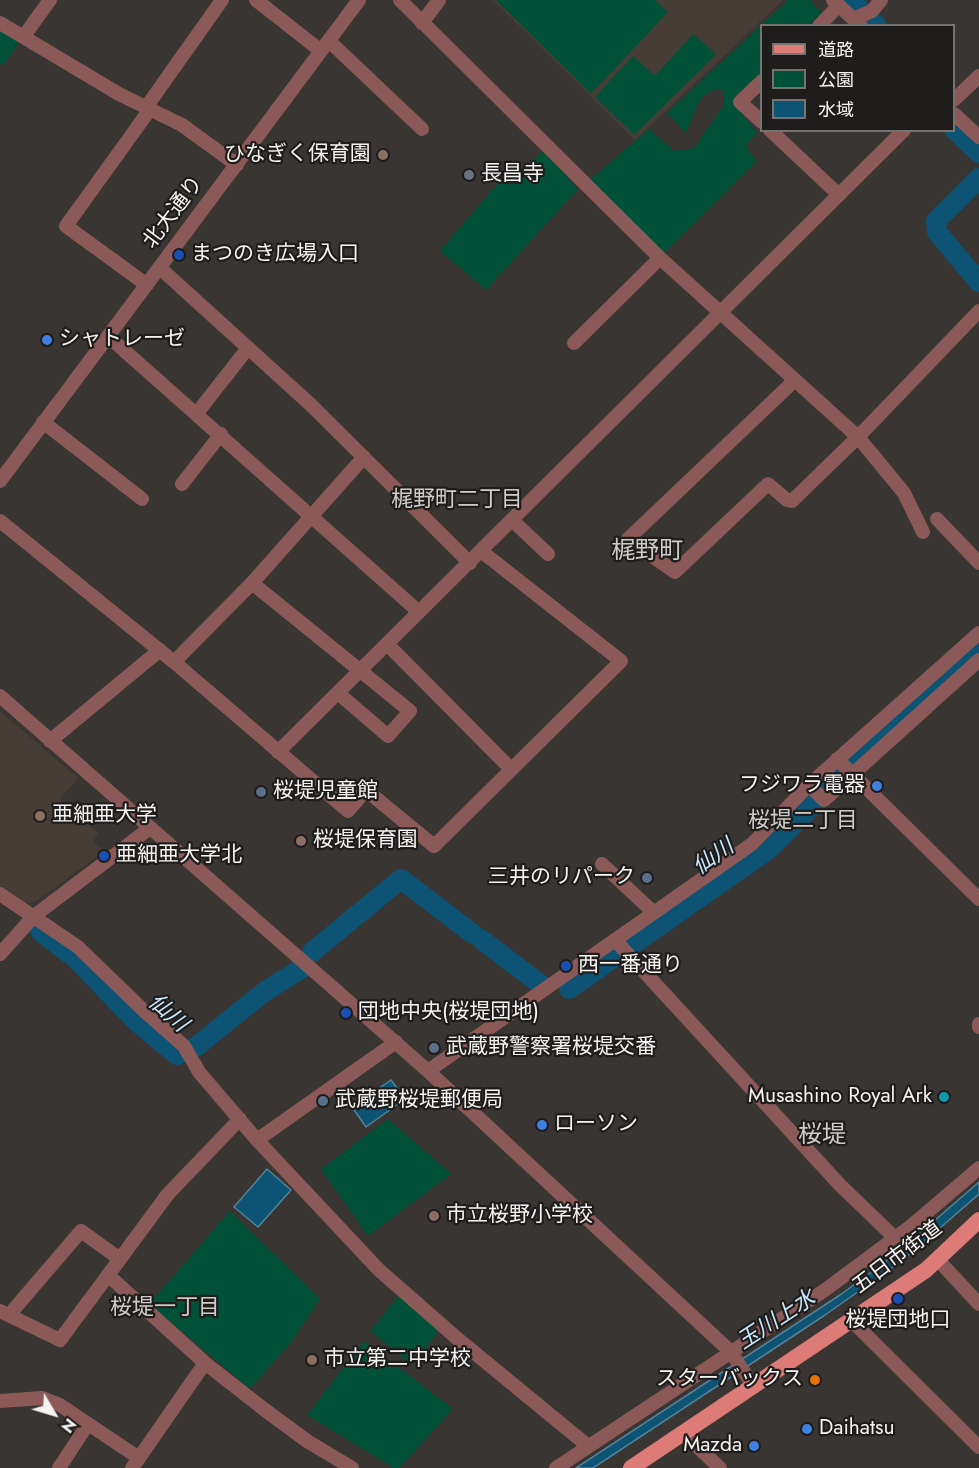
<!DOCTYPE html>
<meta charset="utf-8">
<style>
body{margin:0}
#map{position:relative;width:979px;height:1468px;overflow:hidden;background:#393533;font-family:Jost,"Noto Sans JP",sans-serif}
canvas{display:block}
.legend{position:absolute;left:760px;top:24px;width:195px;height:108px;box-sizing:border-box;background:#1f1d1c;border:2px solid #757372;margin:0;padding:8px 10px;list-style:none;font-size:18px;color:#f5f3f2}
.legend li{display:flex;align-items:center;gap:12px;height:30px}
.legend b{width:30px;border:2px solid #757372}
.north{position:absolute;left:24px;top:1384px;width:60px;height:60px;-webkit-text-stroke:4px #1f1d1c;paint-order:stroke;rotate:128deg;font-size:16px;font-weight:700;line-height:24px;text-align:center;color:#f5f3f2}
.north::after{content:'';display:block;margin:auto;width:21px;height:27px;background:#f5f3f2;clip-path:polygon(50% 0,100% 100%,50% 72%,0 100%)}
</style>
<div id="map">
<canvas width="979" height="1468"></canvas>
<ul class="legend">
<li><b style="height:8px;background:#dc7b77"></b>道路</li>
<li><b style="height:16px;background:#005138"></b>公園</li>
<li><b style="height:16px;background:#0d5373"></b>水域</li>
</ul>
<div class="north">N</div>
</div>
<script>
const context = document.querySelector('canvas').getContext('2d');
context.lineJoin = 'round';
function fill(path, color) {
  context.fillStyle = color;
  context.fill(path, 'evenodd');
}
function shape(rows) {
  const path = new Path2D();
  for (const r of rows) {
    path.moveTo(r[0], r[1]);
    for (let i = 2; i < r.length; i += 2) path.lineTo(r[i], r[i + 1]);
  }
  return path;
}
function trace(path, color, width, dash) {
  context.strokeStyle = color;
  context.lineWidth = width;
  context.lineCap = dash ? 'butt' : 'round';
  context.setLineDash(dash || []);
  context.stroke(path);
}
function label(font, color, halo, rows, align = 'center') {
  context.font = font + ' Jost,"Noto Sans JP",sans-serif';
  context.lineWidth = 4.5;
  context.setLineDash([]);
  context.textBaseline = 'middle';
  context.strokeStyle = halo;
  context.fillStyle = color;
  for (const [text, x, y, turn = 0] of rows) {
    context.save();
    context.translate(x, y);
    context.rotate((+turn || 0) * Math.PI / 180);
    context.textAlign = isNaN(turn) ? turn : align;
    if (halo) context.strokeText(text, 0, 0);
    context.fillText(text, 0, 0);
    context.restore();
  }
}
const built = shape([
 [493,0,783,0,635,140],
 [0,711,78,778,60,798,99,834,93,841,104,851,35,902,25,903,0,886]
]);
const green = shape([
 [496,0,655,0,668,12,591,94],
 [788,0,810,0,822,13,809,25,762,26,761,73,732,102,757,132,745,146,757,161,664,253,590,180,649,129,674,151,694,148,723,106,723,89,714,89,700,99,686,133,667,113],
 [0,28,20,41,3,65,0,63],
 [693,34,716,54,634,135,595,97,633,56,655,76],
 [543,150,578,189,486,290,440,251,500,181,506,184,518,177],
 [388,1119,451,1174,368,1236,321,1169],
 [230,1211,320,1299,292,1341,250,1389,149,1304],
 [400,1294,442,1327,412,1365,370,1331],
 [364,1341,453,1409,399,1468,394,1468,307,1415]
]);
const water = shape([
 [391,1080,405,1099,366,1127,352,1107,391,1080],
 [267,1169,291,1190,258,1227,234,1207,267,1169],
 [979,1182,979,1194,903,1260,825,1315,593,1468,576,1468,840,1295,896,1254,979,1182]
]);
const river = shape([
 [850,0,877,26],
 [954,129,979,153],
 [979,178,936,221,937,232,979,282],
 [40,931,75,958,137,1022,177,1055,197,1046,264,992,302,968],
 [482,940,540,984],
 [312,952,401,879,473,934],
 [569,989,769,849,908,712,979,650]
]);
const minor = shape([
 [256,0,321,51],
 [400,0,660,258,858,437,904,493,923,532],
 [833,0,861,26],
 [853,19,872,11,881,0],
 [0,23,119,94,182,125,237,165],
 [422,23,439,0],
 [819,26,839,5],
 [24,36,50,0],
 [329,41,422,129],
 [762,81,740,102,762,122],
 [954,100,979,76],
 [147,106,222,0],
 [954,114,979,137],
 [770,130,839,195],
 [160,268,311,405,470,563],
 [147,285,66,226,151,108],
 [109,337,419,612],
 [574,343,660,258],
 [794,381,628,539,675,572,768,484,787,500,792,501,858,437,979,311],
 [197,413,248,348],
 [43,422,142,499],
 [0,481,359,0],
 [182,484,221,434],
 [937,519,979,563],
 [512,520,548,554],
 [0,521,174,662,348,811,366,790,434,846,621,661,481,551],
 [252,583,410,711,388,736,338,693],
 [387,644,511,769],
 [174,662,252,583,364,457],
 [0,696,428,1071,731,1352,754,1387],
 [50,741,160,650],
 [278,752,904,130],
 [837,759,979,899],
 [809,785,824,800,979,660],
 [602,864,653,912],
 [0,894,78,947,142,1009,184,1046,199,1072,257,1140,379,1270,459,1340,588,1446],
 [615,940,840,1185,895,1238],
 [0,954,34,916,150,828],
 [979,1024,979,1027],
 [428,1071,752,844,809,785,979,633],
 [257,1140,396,1042],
 [938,1260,979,1304],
 [109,1276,205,1363,265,1410,307,1441,352,1468],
 [0,1311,60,1340,168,1194,240,1119],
 [9,1315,81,1231,120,1259],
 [852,1321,979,1447],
 [0,1401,42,1398,60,1405,139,1458],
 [684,1434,720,1468],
 [59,1468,88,1424],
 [132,1468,205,1363],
 [556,1468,825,1290,911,1226,979,1168]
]);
const major = shape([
 [631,1468,926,1270,979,1220]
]);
const markers = [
 [383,155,6,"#8d6e63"],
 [469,175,6,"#6b7280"],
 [179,255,6,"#1a4fb4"],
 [47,340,6,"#3f7fe0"],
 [877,786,6,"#3f7fe0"],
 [261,792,6,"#5c6f8a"],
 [40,816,6,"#8d6e63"],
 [301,841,6,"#8d6e63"],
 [104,856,6,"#1a4fb4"],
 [647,878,6,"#5c6f8a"],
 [566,966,6,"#1a4fb4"],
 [346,1013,6,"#1a4fb4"],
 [434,1048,6,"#5c6f8a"],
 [944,1097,6,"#0f9aa8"],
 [323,1101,6,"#5c6f8a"],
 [542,1125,6,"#3f7fe0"],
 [434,1216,6,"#8d6e63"],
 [898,1299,6,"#1a4fb4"],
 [312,1360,6,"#8d6e63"],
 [815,1380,6,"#e8710a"],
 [807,1429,6,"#3f7fe0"],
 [754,1446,6,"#3f7fe0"]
];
const poiNames = [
 ["ひなぎく保育園",371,155,"right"],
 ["長昌寺",481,175],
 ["まつのき広場入口",191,255],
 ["シャトレーゼ",59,340],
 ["フジワラ電器",865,786,"right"],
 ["桜堤児童館",273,792],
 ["亜細亜大学",52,816],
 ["桜堤保育園",313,841],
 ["亜細亜大学北",116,856],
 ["三井のリパーク",635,878,"right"],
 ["西一番通り",578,966],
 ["団地中央(桜堤団地)",358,1013],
 ["武蔵野警察署桜堤交番",446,1048],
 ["Musashino Royal Ark",932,1097,"right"],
 ["武蔵野桜堤郵便局",335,1101],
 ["ローソン",554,1125],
 ["市立桜野小学校",446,1216],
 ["桜堤団地口",898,1321,"center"],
 ["市立第二中学校",324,1360],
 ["スターバックス",803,1380,"right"],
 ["Daihatsu",819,1429],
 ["Mazda",742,1446,"right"]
];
const streetNames = [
 ["北大通り",174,213,-53],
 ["五日市街道",898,1258,-37]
];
const neighbourhoodNames = [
 ["梶野町二丁目",457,501],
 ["桜堤二丁目",803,822],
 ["桜堤一丁目",165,1309]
];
const waterNames = [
 ["仙川",714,858,-35],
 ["仙川",167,1014,41],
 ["玉川上水",777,1321,-33]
];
const quarterNames = [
 ["梶野町",647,552],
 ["桜堤",822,1136]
];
fill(built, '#463d37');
fill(green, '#005138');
fill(water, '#0d5373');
trace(water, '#538399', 1.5);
trace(river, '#0d5373', 20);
trace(minor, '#8b5a58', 14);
trace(major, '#dc7b77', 16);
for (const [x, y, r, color] of markers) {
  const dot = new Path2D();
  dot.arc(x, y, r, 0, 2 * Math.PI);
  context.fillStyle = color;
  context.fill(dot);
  trace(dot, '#1f1d1c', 2);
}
label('21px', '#f5f3f2', '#1f1d1c', poiNames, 'left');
label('21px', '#f5f3f2', '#1f1d1c', streetNames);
label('22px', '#cfcbc8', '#1f1d1c', neighbourhoodNames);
label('italic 22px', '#c7e8fd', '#1f1d1c', waterNames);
label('24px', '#cfcbc8', '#1f1d1c', quarterNames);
</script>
